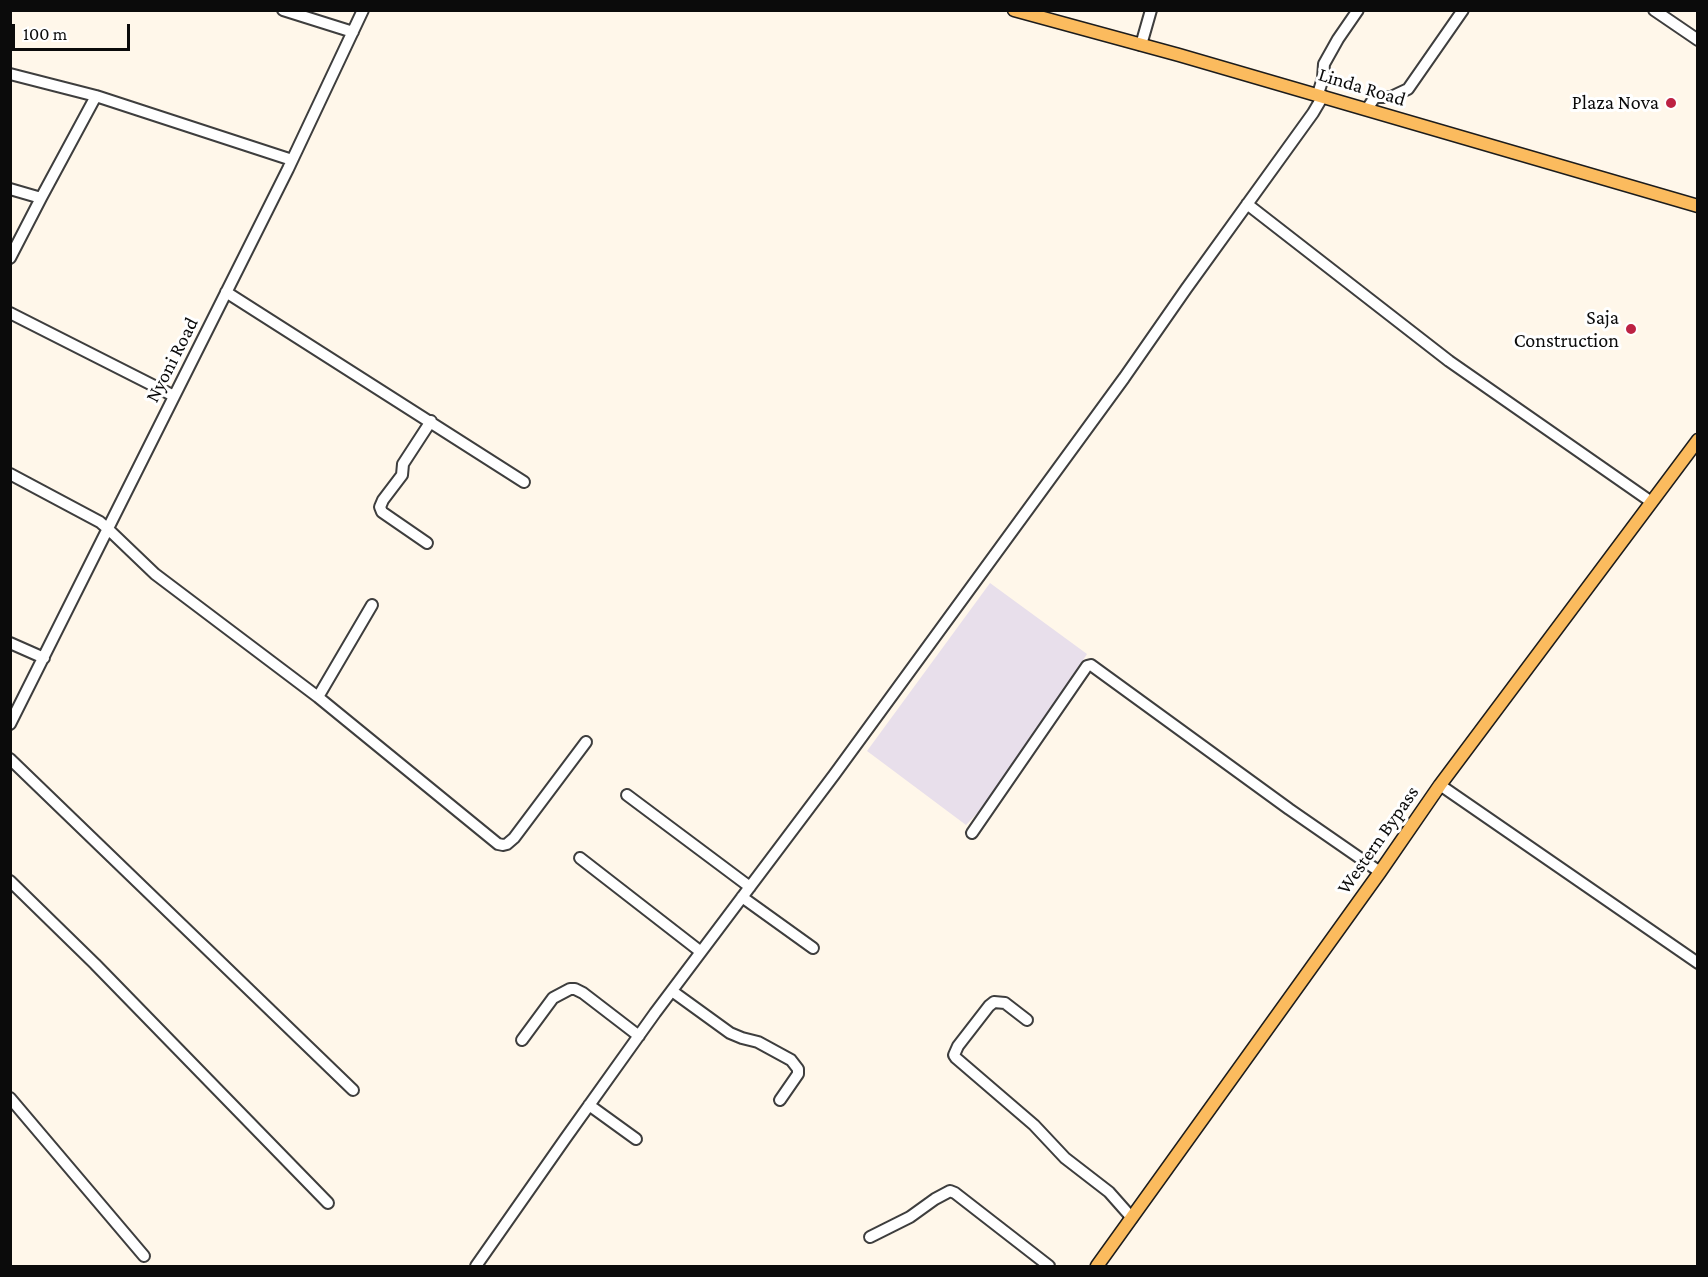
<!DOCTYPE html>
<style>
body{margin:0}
#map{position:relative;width:1708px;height:1277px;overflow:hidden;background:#fff7ea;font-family:"Crimson Pro",serif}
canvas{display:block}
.frame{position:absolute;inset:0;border:12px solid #0b0b0b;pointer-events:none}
.scale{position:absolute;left:12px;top:24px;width:118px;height:27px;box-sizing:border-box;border:3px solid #0b0b0b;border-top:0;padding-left:8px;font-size:18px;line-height:21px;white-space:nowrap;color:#0b0b0b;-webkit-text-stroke:4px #fff;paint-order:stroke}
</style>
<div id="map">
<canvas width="1708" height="1277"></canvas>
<div class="frame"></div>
<div class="scale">100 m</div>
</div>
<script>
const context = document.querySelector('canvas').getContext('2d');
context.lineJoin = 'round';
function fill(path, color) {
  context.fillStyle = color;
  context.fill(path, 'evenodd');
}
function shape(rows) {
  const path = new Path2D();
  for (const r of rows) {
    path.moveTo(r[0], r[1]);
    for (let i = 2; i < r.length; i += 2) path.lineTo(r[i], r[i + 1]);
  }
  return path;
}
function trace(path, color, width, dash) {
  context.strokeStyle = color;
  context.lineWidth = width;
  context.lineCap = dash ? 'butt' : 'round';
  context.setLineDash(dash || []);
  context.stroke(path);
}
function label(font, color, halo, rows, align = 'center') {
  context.font = font + ' "Crimson Pro",serif';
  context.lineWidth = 6;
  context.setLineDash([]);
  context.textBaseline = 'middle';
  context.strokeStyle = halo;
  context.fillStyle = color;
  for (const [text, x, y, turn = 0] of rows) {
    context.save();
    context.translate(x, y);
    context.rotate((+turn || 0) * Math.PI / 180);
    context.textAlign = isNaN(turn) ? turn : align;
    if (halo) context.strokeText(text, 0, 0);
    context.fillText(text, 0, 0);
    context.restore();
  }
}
const industrial = shape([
 [990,583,1087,654,994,796,966,825,867,751]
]);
const minor = shape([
 [283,10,353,32],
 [1654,10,1698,40],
 [1141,45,1151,10],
 [10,74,96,96,292,160],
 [1318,94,1323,78,1324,64,1338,39,1358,10],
 [1367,109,1375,97,1391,97,1408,89,1463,10],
 [10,189,41,198],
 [1247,204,1449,361,1650,501],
 [10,258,41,198,96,96],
 [226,292,524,482],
 [10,313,174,396],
 [10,474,100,522,108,529,155,574,318,697,498,844,503,845,507,844,514,838,586,742],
 [427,543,382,512,380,507,383,500,402,475,403,464,431,421],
 [10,643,44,658],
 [318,697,372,605],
 [10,724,288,169,363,10],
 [10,759,353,1090],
 [1440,785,1698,963],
 [627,795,750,887],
 [972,833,1087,666,1091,665,1289,809,1380,872],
 [580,858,701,952],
 [10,881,95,964,328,1203],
 [742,897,813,948],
 [672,991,730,1033,742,1038,758,1042,791,1060,798,1069,798,1074,780,1100],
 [1027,1020,1005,1003,994,1002,989,1006,958,1046,954,1055,956,1058,1034,1125,1065,1158,1109,1192,1132,1218],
 [522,1040,553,998,570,989,575,989,583,993,639,1036],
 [10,1098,144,1256],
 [589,1105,636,1139],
 [870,1237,910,1217,935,1199,950,1191,955,1193,1049,1266],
 [476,1266,565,1139,655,1013,834,775,1124,378,1186,289,1313,113,1323,96]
]);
const major = shape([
 [1014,10,1179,55,1698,206],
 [1097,1266,1380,872,1440,785,1698,440]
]);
const markers = [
 [1671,103,6,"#bd2243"],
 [1631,329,6,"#bd2243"]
];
const streetNames = [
 ["Linda Road",1362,87,17],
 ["Nyoni Road",172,360,-63],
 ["Western Bypass",1378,840,-55]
];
const poiNames = [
 ["Plaza Nova",1659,103],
 ["Saja",1619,318],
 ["Construction",1619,341]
];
fill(industrial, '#e8dfeb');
trace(minor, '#3e3e3e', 14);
trace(major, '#1c1c1c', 15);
trace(minor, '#fff', 10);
trace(major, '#fbbb5e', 12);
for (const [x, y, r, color] of markers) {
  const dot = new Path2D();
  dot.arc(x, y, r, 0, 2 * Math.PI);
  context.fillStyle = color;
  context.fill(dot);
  trace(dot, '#fff', 2);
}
label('20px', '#0b0b0b', '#fff', streetNames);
label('20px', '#0b0b0b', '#fff', poiNames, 'right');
</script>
